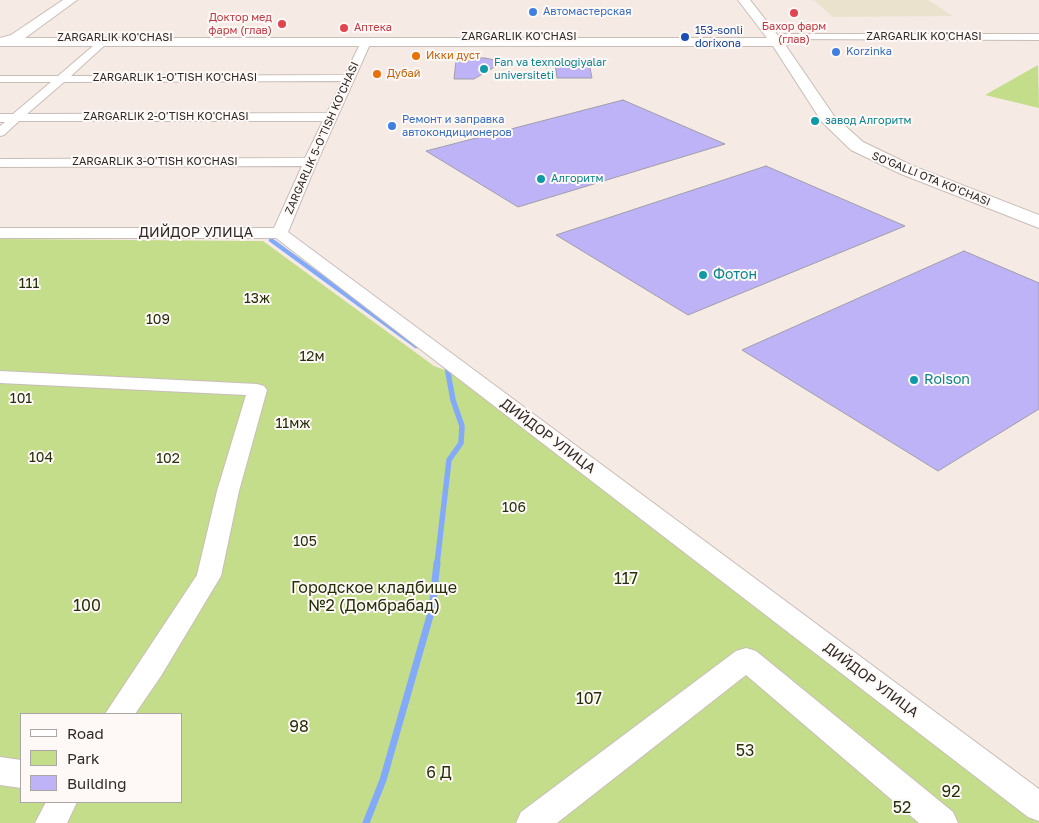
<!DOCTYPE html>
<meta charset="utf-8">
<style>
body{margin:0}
#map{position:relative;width:1039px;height:823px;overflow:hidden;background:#f6eae4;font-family:"Golos Text",sans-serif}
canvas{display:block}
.legend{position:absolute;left:20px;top:713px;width:162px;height:90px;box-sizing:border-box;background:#fef9f7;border:1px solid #aba6a4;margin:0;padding:6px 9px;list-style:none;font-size:15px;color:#2e2a28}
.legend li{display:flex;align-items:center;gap:10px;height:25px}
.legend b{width:25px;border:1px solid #aba6a4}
</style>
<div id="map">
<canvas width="1039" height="823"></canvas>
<ul class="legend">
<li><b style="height:6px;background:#fff"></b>Road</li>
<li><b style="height:14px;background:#c4dd8b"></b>Park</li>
<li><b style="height:14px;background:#beb3f7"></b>Building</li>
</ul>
</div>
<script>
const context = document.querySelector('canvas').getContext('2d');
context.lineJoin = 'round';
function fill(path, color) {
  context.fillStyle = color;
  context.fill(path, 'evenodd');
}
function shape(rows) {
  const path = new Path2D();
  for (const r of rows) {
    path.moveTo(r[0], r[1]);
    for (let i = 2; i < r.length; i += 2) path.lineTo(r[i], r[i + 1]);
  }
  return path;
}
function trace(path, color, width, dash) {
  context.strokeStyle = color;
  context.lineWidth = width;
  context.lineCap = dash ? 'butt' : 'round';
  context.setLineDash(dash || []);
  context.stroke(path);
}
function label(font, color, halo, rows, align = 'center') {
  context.font = font + ' "Golos Text",sans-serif';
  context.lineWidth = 4;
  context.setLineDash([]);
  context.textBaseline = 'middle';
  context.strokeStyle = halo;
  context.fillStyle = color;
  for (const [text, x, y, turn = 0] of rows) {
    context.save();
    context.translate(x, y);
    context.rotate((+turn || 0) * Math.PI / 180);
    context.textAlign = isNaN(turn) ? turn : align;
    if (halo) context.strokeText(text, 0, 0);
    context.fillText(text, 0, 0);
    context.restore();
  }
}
const education = shape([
 [814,0,928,0,953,16,833,17]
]);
const green = shape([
 [1038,65,1039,108,985,95],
 [0,239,263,241,434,366,458,375,1039,821,1039,823,0,823],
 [21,714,181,714,181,802,21,802]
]);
const streamFar2 = shape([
 [271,240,416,346]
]);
const streamFar1 = shape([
 [437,564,449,460,461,443,462,426,453,400,447,367,444,365]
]);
const stream = shape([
 [366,823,383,780,432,609,437,563]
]);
const building = shape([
 [469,58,485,58,503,62,474,79,454,79,456,61,469,58],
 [555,63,589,63,592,78,557,78,555,63],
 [623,100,725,144,518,207,426,151,623,100],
 [766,166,905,226,688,315,556,235,766,166],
 [964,251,1039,283,1039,409,938,471,742,350,964,251]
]);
const minor = shape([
 [782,34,1039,34,1039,40,779,39,777,37,782,34],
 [103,39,108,42,106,44,71,76,345,75,361,42,363,40,369,40,371,42,317,162,288,232,1039,789,1039,821,1028,817,276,238,0,238,0,228,274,228,302,166,0,167,0,159,305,158,323,121,19,121,4,135,0,136,0,126,5,122,0,122,0,114,13,114,51,82,0,82,0,76,58,76,100,40,103,39],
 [342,81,327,113,27,114,64,82,342,81],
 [0,371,257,384,264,386,267,390,239,491,221,576,161,676,135,714,105,714,197,575,217,491,246,395,0,383,0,371],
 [746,648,756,651,953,812,958,823,919,823,746,675,557,823,516,823,521,812,736,651,746,648],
 [0,757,21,760,21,788,0,785,0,757],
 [46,802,77,802,67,823,35,823,46,802]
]);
const secondary = shape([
 [63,0,77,0,25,38,767,38,738,0,750,0,780,38,790,39,792,42,786,46,834,116,863,142,913,166,1039,215,1039,228,901,174,851,150,822,122,773,46,0,46,0,38,11,35,63,0]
]);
const markers = [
 [533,12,5,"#3f7fe0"],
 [794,13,5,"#e0444e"],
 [282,24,5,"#e0444e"],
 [344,28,5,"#e0444e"],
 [685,37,5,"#1a4fb4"],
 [836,52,5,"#3f7fe0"],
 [416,56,5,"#e8710a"],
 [484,69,5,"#0f9aa8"],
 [377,74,5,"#e8710a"],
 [815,121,5,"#0f9aa8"],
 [392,126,5,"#3f7fe0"],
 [541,179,5,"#0f9aa8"],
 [703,275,5,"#0f9aa8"],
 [914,380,5,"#0f9aa8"]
];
const farShopnames = [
 ["Автомастерская",543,12],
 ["Korzinka",846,52],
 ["Ремонт и заправка",402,120],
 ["автокондиционеров",402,133]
];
const farHealthnames = [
 ["Доктор мед",272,18],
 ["фарм (глав)",272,31],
 ["Бахор фарм",794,27,"center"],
 ["(глав)",794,40,"center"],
 ["Аптека",354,28,"left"]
];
const farTransitnames = [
 ["153-sonli",695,31],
 ["dorixona",695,44]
];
const farStreetnames = [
 ["ZARGARLIK KO'CHASI",519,37],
 ["ZARGARLIK KO'CHASI",924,37],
 ["ZARGARLIK KO'CHASI",115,38],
 ["ZARGARLIK 1-O'TISH KO'CHASI",175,78],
 ["ZARGARLIK 2-O'TISH KO'CHASI",166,117],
 ["ZARGARLIK 5-O'TISH KO'CHASI",322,138,-66],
 ["ZARGARLIK 3-O'TISH KO'CHASI",155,162],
 ["SO'GALLI OTA KO'CHASI",931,179,22]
];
const farFoodnames = [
 ["Икки дуст",426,56],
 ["Дубай",387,74]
];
const farCulturenames = [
 ["Fan va texnologiyalar",494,63],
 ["universiteti",494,76],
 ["завод Алгоритм",825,121],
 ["Алгоритм",551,179]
];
const streetNames = [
 ["ДИЙДОР УЛИЦА",196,233],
 ["ДИЙДОР УЛИЦА",548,436,37],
 ["ДИЙДОР УЛИЦА",871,680,37]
];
const cultureNames = [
 ["Фотон",713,275],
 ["Roison",924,380]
];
const parkNames = [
 ["111",29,284],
 ["13ж",257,299],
 ["109",158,320],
 ["12м",312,357],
 ["101",21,399],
 ["11мж",293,424],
 ["104",41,458],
 ["102",168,459],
 ["106",514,508],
 ["105",305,542]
];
const nearParknames = [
 ["117",626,579],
 ["Городское кладбище",374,588],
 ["№2 (Домбрабад)",374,606],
 ["100",87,606],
 ["107",589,699],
 ["98",299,727],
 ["53",745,751],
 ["6 Д",439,773],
 ["92",951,792],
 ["52",902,808]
];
fill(education, '#ebe2cd');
fill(green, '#c4dd8b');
trace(streamFar2, '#83aaf8', 4.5);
trace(streamFar1, '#83aaf8', 5.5);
trace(stream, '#83aaf8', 7);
fill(building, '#beb3f7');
trace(building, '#9f9ea9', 1);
trace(minor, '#c9bdb7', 2);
trace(secondary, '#c9bdb7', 2);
fill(minor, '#fff');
fill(secondary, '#fff');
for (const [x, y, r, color] of markers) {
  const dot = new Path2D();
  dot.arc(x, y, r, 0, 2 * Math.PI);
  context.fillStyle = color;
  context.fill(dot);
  trace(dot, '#fef9f7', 2);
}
label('11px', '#366cbe', '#fef9f7', farShopnames, 'left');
label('11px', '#be3a42', '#fef9f7', farHealthnames, 'right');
label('11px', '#164399', '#fef9f7', farTransitnames, 'left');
label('11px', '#2e2a28', '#fef9f7', farStreetnames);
label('11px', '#c56008', '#fef9f7', farFoodnames, 'left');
label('11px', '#0d838f', '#fef9f7', farCulturenames, 'left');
label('14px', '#2e2a28', '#fef9f7', streetNames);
label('14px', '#0d838f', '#fef9f7', cultureNames, 'left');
label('14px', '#252f08', '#fef9f7', parkNames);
label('16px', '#252f08', '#fef9f7', nearParknames);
</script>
